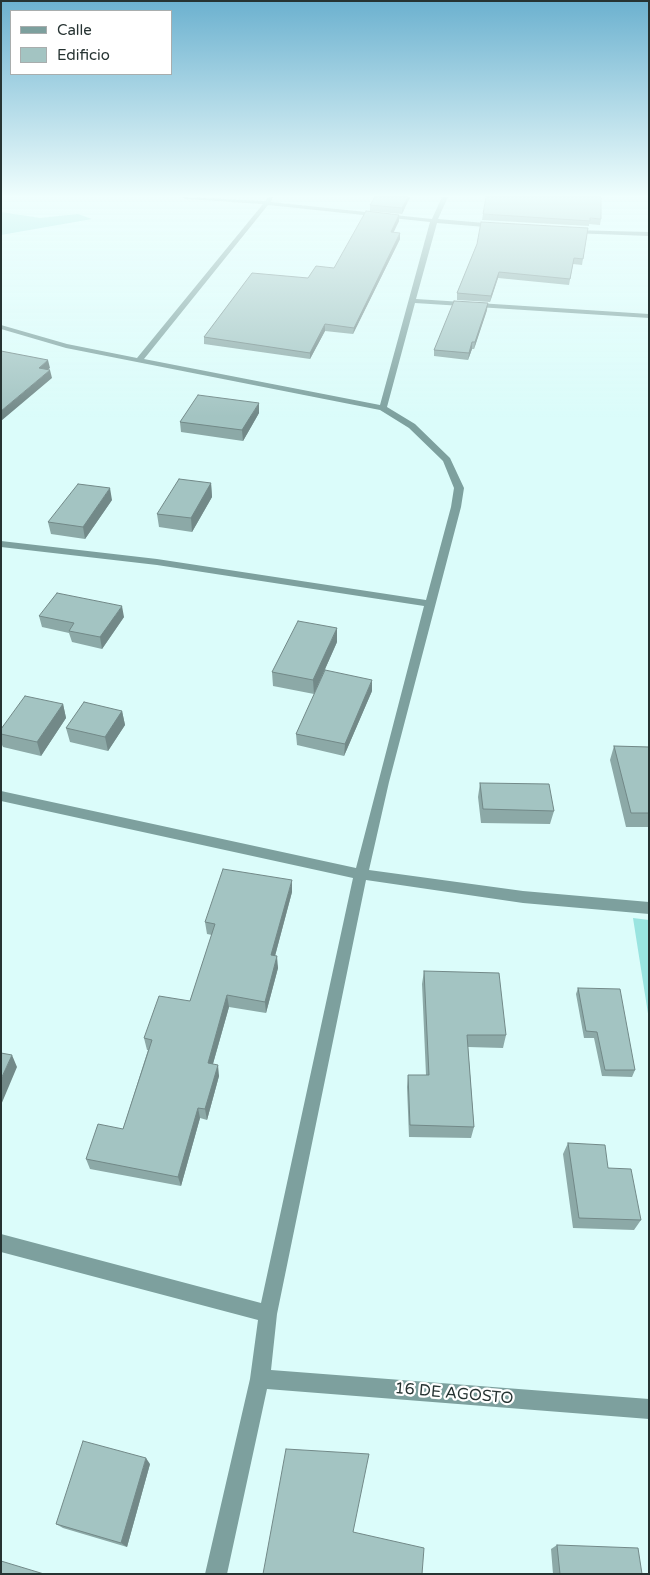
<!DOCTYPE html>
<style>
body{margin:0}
#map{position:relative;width:650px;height:1575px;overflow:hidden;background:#dbfcfa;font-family:"Varela Round",sans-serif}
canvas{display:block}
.frame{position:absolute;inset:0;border:2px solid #263332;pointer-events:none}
.legend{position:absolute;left:10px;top:10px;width:162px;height:65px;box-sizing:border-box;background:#fff;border:1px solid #a8adad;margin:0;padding:6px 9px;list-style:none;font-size:15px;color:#263332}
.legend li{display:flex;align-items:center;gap:10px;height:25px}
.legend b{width:25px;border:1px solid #a8adad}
</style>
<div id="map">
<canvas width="650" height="1575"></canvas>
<div class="frame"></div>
<ul class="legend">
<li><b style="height:6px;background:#7da09e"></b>Calle</li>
<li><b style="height:14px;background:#a3c4c2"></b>Edificio</li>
</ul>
</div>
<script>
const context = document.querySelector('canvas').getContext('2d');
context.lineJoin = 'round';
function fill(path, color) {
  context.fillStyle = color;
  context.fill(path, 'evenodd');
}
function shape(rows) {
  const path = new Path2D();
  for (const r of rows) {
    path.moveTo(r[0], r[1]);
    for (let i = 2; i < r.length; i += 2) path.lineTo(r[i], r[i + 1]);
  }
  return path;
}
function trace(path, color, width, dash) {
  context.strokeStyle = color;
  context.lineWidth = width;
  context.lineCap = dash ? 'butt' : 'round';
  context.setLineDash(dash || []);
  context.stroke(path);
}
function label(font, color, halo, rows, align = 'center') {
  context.font = font + ' "Varela Round",sans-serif';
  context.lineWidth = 4.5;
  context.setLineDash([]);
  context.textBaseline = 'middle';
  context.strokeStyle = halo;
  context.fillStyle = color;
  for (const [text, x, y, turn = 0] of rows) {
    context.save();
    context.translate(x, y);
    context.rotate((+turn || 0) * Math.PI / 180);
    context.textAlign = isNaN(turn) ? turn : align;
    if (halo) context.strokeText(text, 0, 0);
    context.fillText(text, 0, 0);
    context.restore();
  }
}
const green = shape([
 [1,212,40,218,78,214,92,219,1,235],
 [633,918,649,920,649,1020]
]);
const minor = shape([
 [182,197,265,201,269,197,273,197,271,202,432,219,442,197,448,197,438,219,497,224,500,226,497,228,437,223,416,299,649,314,649,318,415,303,387,407,415,424,450,458,464,488,461,507,389,782,369,870,523,891,649,902,649,914,523,903,366,880,277,1314,271,1370,649,1399,649,1419,267,1389,227,1574,205,1574,250,1379,258,1320,1,1252,1,1234,261,1303,353,878,1,801,1,791,356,868,424,606,157,565,1,547,1,541,157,559,426,600,451,507,454,488,443,461,409,428,380,410,66,348,1,329,1,325,67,344,137,358,263,204,185,199,182,197],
 [268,205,430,222,380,405,144,359,268,205],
 [569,230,649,232,649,236,571,233,568,231,569,230]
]);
const wall = shape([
 [372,197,410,197,402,214,370,211,370,205,375,197],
 [483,214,601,219,600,225,589,224,589,226,482,220],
 [399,215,399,221,393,232,400,239,353,334,325,331,310,359,204,344,204,337,308,278,334,268],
 [588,228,582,265,573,264,569,285,498,278,490,302,457,300,457,293,477,244],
 [487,310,474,349,472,349,468,360,434,356,434,350],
 [259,413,243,441,181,432,180,422],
 [211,483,212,497,192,532,159,527,157,514],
 [112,500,85,539,51,534,48,522],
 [39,616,124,617,102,649,72,642,69,633,42,627],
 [337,642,314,694,273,686,272,672],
 [372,691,344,756,297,745,296,734],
 [63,704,66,718,41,756,3,747,1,743,1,729],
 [122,711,125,725,108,751,70,742,66,728],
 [614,746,649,747,649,827,626,827,610,760],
 [480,783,554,811,550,824,481,823,478,797],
 [292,892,275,956,278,968,266,1013,229,1007,213,1064,219,1076,207,1120,200,1118,181,1186,90,1169,86,1159,123,1129,148,1050,147,1050,144,1038,190,1001,212,935,207,934,205,922],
 [424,971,506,1035,503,1048,468,1047,474,1127,471,1138,409,1137,407,1087,408,1075,426,1075,422,984],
 [578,988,635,1070,632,1077,602,1076,594,1038,584,1038,576,994],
 [568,1143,608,1168,641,1220,634,1230,573,1228,563,1154],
 [150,1464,127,1547,63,1528,56,1524],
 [557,1545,642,1574,553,1574,551,1549]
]);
const shadedWall = shape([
 [408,197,410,197,402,214,402,208],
 [399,215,399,221,391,238,391,232],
 [400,233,400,239,353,334,354,328],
 [499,272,498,278,490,302,491,296],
 [488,303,487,310,474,349,475,342],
 [325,324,325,331,310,359,310,353],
 [472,342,472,349,468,360,469,353],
 [48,360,50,368,40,376,39,368],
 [50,370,52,378,1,421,1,411],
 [259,403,259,413,243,441,242,430],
 [211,483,212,497,192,532,191,518],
 [110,488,112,500,85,539,83,527],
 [122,606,124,617,102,649,100,637],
 [337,628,337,642,314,694,313,680],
 [372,680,372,691,344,756,345,744],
 [63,704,66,718,41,756,37,742],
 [122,711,125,725,108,751,105,737],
 [292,880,292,892,272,967,271,955],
 [277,956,278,968,266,1013,265,1002],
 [227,995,229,1007,210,1074,208,1063],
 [12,1055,17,1067,1,1105,1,1079],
 [218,1065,219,1076,207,1120,205,1109],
 [198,1108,200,1118,181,1186,178,1177],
 [146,1458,150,1464,127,1547,121,1543]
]);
const building = shape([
 [375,197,408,197,402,208,370,205,375,197],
 [486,197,601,197,601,219,590,218,590,221,483,214,486,197],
 [366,211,399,215,391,232,400,233,354,328,325,324,310,353,204,337,252,273,308,278,316,266,334,268,366,211],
 [481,222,588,228,583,259,574,258,570,279,499,272,491,296,457,293,477,244,481,222],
 [454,301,488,303,475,342,472,342,469,353,434,350,454,301],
 [1,351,48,360,39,368,50,370,1,411,1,351],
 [198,395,259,403,242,430,180,422,198,395],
 [179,479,211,483,191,518,157,514,179,479],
 [78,484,110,488,83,527,48,522,78,484],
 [57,593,122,606,100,637,69,631,74,623,39,616,57,593],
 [298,621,337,628,313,680,272,672,298,621],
 [325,670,372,680,345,744,296,734,325,670],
 [25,696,63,704,37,742,1,734,1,729,25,696],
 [84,702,122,711,105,737,66,728,84,702],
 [614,746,649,747,649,813,631,813,614,746],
 [480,783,549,784,554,811,483,809,480,783],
 [223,869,292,880,271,955,277,956,265,1002,227,995,208,1063,218,1065,205,1109,198,1108,178,1177,86,1159,98,1124,123,1129,152,1040,144,1038,159,996,190,1001,215,924,205,922,223,869],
 [424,971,499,973,506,1035,467,1035,474,1127,410,1125,408,1075,429,1075,424,971],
 [578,988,620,989,635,1070,605,1070,597,1032,586,1031,578,988],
 [1,1053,12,1055,1,1079,1,1053],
 [568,1143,605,1145,608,1168,631,1169,641,1220,579,1218,568,1143],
 [83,1441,146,1458,121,1543,56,1524,83,1441],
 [286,1449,369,1454,353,1532,424,1548,422,1574,263,1574,286,1449],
 [557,1545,638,1548,642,1574,560,1574,557,1545],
 [1,1561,44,1574,1,1574,1,1561]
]);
const nearStreetnames = [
 ["16 DE AGOSTO",454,1394,5]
];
fill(green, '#99e4e0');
fill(minor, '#7da09e');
fill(wall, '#8ca9a7');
fill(shadedWall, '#728988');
fill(building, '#a3c4c2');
trace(building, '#728988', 1);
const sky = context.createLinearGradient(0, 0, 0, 417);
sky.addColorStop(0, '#6cb1cf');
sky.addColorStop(0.47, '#effefd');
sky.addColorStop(1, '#effefd00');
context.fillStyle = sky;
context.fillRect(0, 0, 650, 417);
label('16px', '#263332', '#fff', nearStreetnames);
</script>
